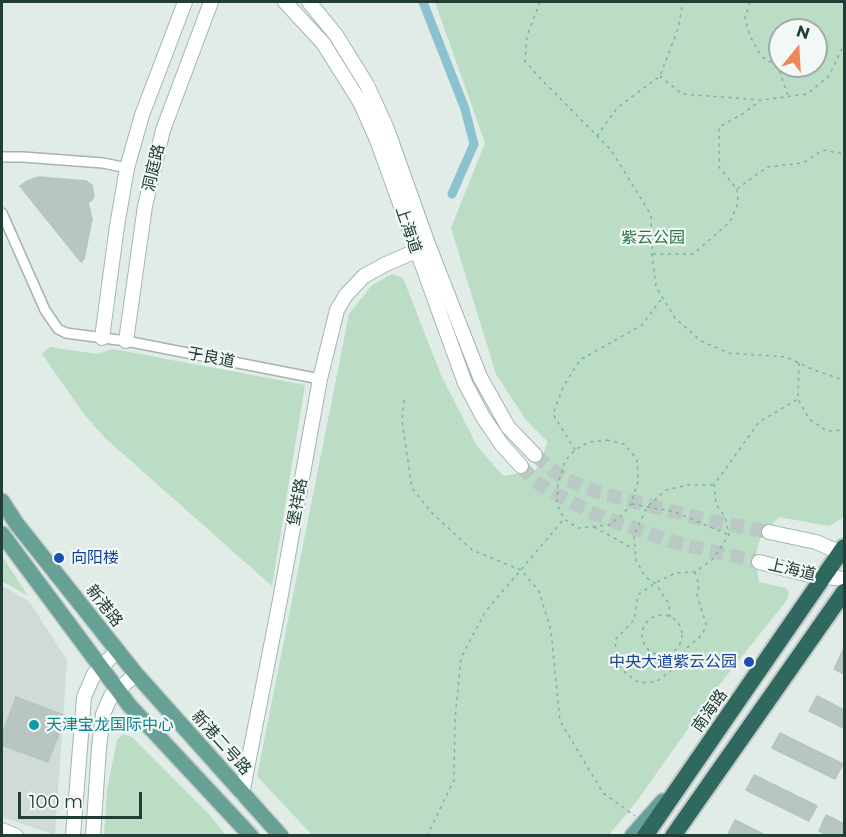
<!DOCTYPE html>
<meta charset="utf-8">
<style>
body{margin:0}
#map{position:relative;width:846px;height:837px;overflow:hidden;background:#e1ece7;font-family:Montserrat,sans-serif}
canvas{display:block}
.frame{position:absolute;inset:0;border:3px solid #223c36;pointer-events:none}
.north{position:absolute;left:768px;top:18px;width:60px;height:60px;box-sizing:border-box;background:#f2f8f5;border:2px solid #9fada9;border-radius:50%;rotate:18deg;font-size:16px;font-weight:700;line-height:24px;text-align:center;color:#223c36}
.north::after{content:'';display:block;margin:auto;width:21px;height:27px;background:#ef875c;clip-path:polygon(50% 0,100% 100%,50% 72%,0 100%)}
.scale{position:absolute;left:18px;top:792px;width:124px;height:27px;box-sizing:border-box;border:3px solid #223c36;border-top:0;padding-left:8px;font-size:18px;line-height:21px;white-space:nowrap;color:#223c36;-webkit-text-stroke:4px #f2f8f5;paint-order:stroke}
</style>
<div id="map">
<canvas width="846" height="837"></canvas>
<div class="frame"></div>
<div class="north">N</div>
<div class="scale">100 m</div>
</div>
<script>
const context = document.querySelector('canvas').getContext('2d');
context.lineJoin = 'round';
function fill(path, color) {
  context.fillStyle = color;
  context.fill(path, 'evenodd');
}
function shape(rows) {
  const path = new Path2D();
  for (const r of rows) {
    if (r.length === 3) {
      path.moveTo(r[0] + r[2], r[1]);
      path.arc(r[0], r[1], r[2], 0, 2 * Math.PI);
      continue;
    }
    path.moveTo(r[0], r[1]);
    for (let i = 2; i < r.length; i += 2) path.lineTo(r[i], r[i + 1]);
  }
  return path;
}
function trace(path, color, width, dash) {
  context.strokeStyle = color;
  context.lineWidth = width;
  context.lineCap = dash ? 'butt' : 'round';
  context.setLineDash(dash || []);
  context.stroke(path);
}
function label(font, color, halo, rows, align = 'center') {
  context.font = font + ' Montserrat,"Noto Sans SC",sans-serif';
  context.lineWidth = 4.5;
  context.setLineDash([]);
  context.textBaseline = 'middle';
  context.strokeStyle = halo;
  context.fillStyle = color;
  for (const [text, x, y, turn = 0] of rows) {
    context.save();
    context.translate(x, y);
    context.rotate((+turn || 0) * Math.PI / 180);
    context.textAlign = isNaN(turn) ? turn : align;
    if (halo) context.strokeText(text, 0, 0);
    context.fillText(text, 0, 0);
    context.restore();
  }
}
const built = shape([
 [2,586,29,601,67,660,55,835,2,817]
]);
const green = shape([
 [435,2,844,2,844,514,841,519,829,526,779,517,761,536,755,557,759,582,786,588,789,593,787,600,720,684,636,802,609,835,312,835,257,776,349,314,372,285,392,274,403,278,441,375,477,446,503,476,536,470,548,442,526,420,496,374,451,228,485,143],
 [780,30,816,30,816,66,780,66],
 [50,347,97,354,113,349,305,385,272,586,105,438,84,414,42,354],
 [2,556,28,596,2,581],
 [123,734,132,737,208,813,226,835,104,835,107,790,117,740]
]);
const canal = shape([
 [423,2,465,109,474,144,452,194]
]);
const building = shape([
 [39,177,86,181,92,185,94,196,92,200,88,202,92,219,84,259,81,262,20,186,27,181,39,177],
 [844,648,844,674,834,669,844,648],
 [817,696,844,710,844,728,809,711,817,696],
 [16,697,66,716,48,762,2,745,2,735,16,697],
 [780,733,843,764,835,779,772,748,780,733],
 [754,775,817,806,809,821,746,790,754,775],
 [826,815,844,824,844,836,829,836,819,831,826,815],
 [735,820,767,836,727,836,735,820]
]);
const secondaryTunnel = shape([
 [535,455,563,478,600,493,711,521,769,532],
 [521,466,534,480,548,490,594,514,673,542,759,562]
]);
const path = shape([
 [540,2,527,36,525,61,539,77,611,150,651,215,652,254,656,287,675,318,701,341,729,353,786,357,814,370,844,380],
 [750,2,745,18,750,36,761,56,778,67,788,96],
 [660,76,682,94,761,100,807,94,829,76,844,44],
 [597,136,617,108,660,76,678,29,683,2],
 [737,189,767,167,803,163,823,150,844,154],
 [653,254,693,254,730,222,738,203,737,189,719,167,719,127,744,113,761,100],
 [799,363,798,399,809,419,827,431,844,430],
 [404,400,402,421,412,488,431,512,472,550,521,570,539,591,551,631,560,721,603,793,635,816],
 [607,440,624,444,637,459,638,481,631,504,622,515,609,525,578,528,564,519,557,504,558,484,565,461,575,450,589,442,607,440],
 [575,450,553,414,563,387,580,360,642,325,662,298],
 [632,504,675,512,729,535],
 [594,527,634,549],
 [695,572,699,585,697,595,706,624,703,634,688,647,673,669,659,680,648,683,636,681,622,670,615,656,616,639,634,620,638,595,655,583,676,573,695,572,713,559,729,535,725,517,716,504,714,485,759,422,798,399],
 [662,635,20],
 [670,617,669,604,655,583,645,577,636,560,634,535,647,507,666,490,688,485,713,485],
 [427,836,454,780,455,719,461,658,485,612,564,519]
]);
const street = shape([
 [2,157,23,157,103,163,127,168],
 [2,213,45,310,58,329,66,333,126,341,320,379]
]);
const secondary = shape([
 [285,2,323,43,360,102,377,140,465,383,483,417,502,445,521,466],
 [309,2,336,35,367,85,387,129,428,244,480,377,508,427,535,455],
 [102,338,117,226,127,168,142,115,185,2],
 [126,341,145,206,163,130,211,2],
 [769,532,816,542,844,554],
 [759,562,809,575,844,579],
 [242,794,280,600,320,379,337,310,346,295,364,276,386,264,416,251],
 [2,830,16,836],
 [73,836,84,697,94,674,117,651],
 [93,836,99,748,103,714,111,696,136,674]
]);
const primary = shape([
 [2,501,16,523,136,674,281,836],
 [2,534,129,705,251,836],
 [632,836,663,801]
]);
const highway = shape([
 [645,836,844,547],
 [673,836,844,592]
]);
const markers = [
 [59,558,6,"#1a4fb4"],
 [749,662,6,"#1a4fb4"],
 [34,725,6,"#0f9aa8"]
];
const streetNames = [
 ["洞庭路",154,168,-77],
 ["上海道",408,230,71],
 ["于良道",211,358,11],
 ["堡祥路",298,502,-80],
 ["上海道",792,570,13],
 ["新港路",104,606,52],
 ["南海路",710,711,-55],
 ["新港二号路",221,743,48]
];
const parkNames = [
 ["紫云公园",653,238]
];
const transitNames = [
 ["向阳楼",71,558],
 ["中央大道紫云公园",737,662,"right"]
];
const cultureNames = [
 ["天津宝龙国际中心",46,725]
];
fill(built, '#d0dbd7');
fill(green, '#bbdcc5');
trace(canal, '#8ac2d0', 9);
fill(building, '#b7c6c1');
trace(building, '#b4c5bf', 1.5);
trace(secondaryTunnel, '#bbc9c4', 14, [14, 7]);
trace(street, '#a4b4ae', 12);
trace(secondary, '#a0b7b0', 16);
trace(primary, '#c1c8c7', 18);
trace(highway, '#c1c8c7', 20);
trace(path, '#83afa3', 1.5, [3, 4.5]);
trace(street, '#fff', 9);
trace(secondary, '#fff', 14);
trace(primary, '#67a094', 15);
trace(highway, '#2e685e', 16);
for (const [x, y, r, color] of markers) {
  const dot = new Path2D();
  dot.arc(x, y, r, 0, 2 * Math.PI);
  context.fillStyle = color;
  context.fill(dot);
  trace(dot, '#f2f8f5', 2);
}
label('16px', '#223c36', '#f2f8f5', streetNames);
label('16px', '#2d724b', '#f2f8f5', parkNames);
label('16px', '#164399', '#f2f8f5', transitNames, 'left');
label('16px', '#0d838f', '#f2f8f5', cultureNames, 'left');
</script>
